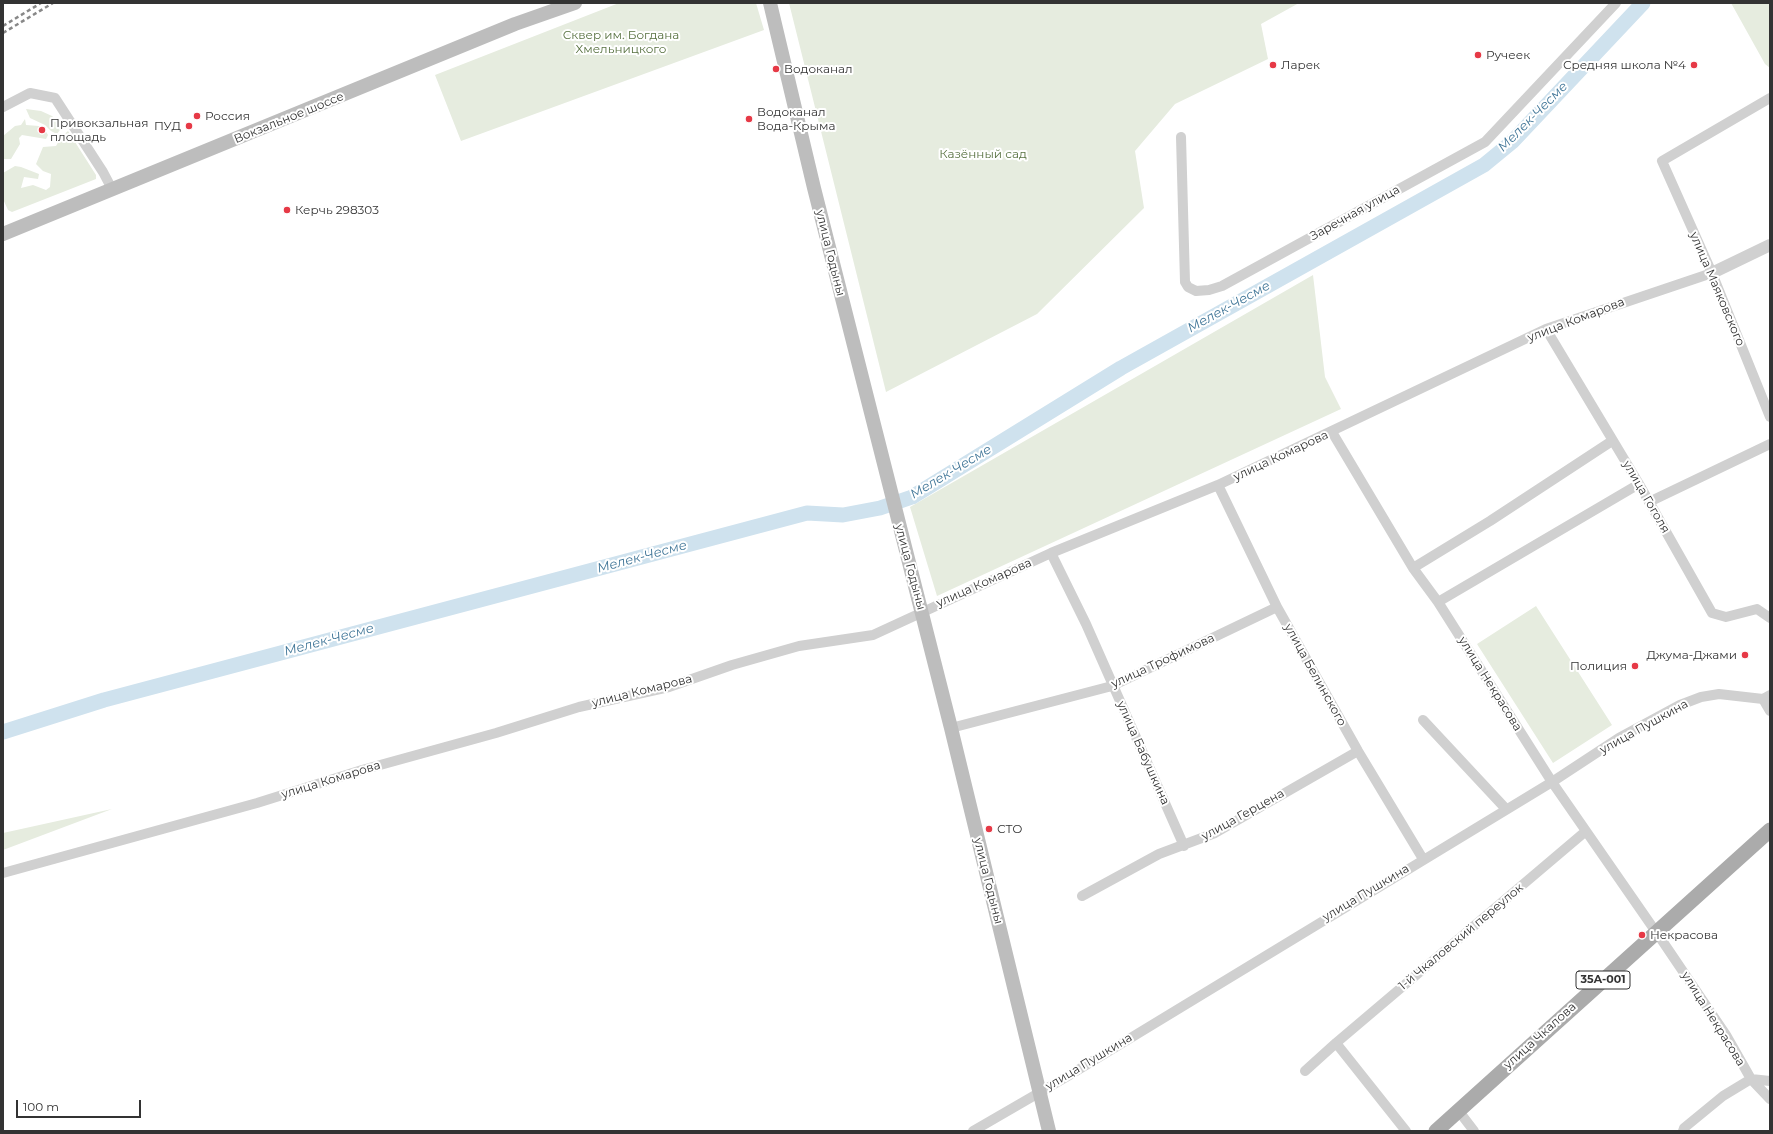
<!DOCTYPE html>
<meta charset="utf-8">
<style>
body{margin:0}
#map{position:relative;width:1773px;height:1134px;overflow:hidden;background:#fff;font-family:Montserrat,sans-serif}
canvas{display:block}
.frame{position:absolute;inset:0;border:4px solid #333;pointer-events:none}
.scale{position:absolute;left:16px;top:1100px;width:125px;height:18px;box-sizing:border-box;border:2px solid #333;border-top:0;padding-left:5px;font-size:12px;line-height:14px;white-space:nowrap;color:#333;-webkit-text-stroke:3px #fff;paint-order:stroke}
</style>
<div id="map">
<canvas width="1773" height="1134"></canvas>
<div class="frame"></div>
<div class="scale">100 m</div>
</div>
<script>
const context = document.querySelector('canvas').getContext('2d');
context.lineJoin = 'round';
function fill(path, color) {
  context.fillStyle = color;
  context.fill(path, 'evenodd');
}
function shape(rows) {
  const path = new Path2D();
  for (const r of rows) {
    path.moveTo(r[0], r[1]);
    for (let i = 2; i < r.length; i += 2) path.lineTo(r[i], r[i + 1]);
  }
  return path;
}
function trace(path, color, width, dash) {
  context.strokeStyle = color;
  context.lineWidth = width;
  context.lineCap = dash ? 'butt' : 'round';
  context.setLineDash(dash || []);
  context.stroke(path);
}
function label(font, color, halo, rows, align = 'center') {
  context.font = font + ' Montserrat,sans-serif';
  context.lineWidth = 4;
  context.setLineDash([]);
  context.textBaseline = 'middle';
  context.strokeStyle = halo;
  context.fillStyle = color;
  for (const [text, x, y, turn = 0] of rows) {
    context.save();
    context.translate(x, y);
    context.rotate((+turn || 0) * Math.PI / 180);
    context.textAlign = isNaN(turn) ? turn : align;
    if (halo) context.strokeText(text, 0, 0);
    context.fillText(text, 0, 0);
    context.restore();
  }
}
const green = shape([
 [619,3,756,3,764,30,461,141,435,75],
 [789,3,1299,3,1261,24,1268,59,1175,104,1135,151,1144,208,1037,314,886,392],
 [1731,3,1770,3,1770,68,1765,64],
 [26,109,41,111,52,116,63,126,57,134,51,131,45,125,30,118],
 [25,119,26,125,39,126,45,130,48,135,46,139,22,135,19,138,20,144,11,159,3,159,3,136,15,126,21,125],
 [68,131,96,175,96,179,12,212,8,210,3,199,3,173,15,166,21,167,39,174,38,179,24,177,21,188,33,185,46,190,50,187,51,174,43,171,36,164,43,147,56,146,61,137],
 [1313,275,1325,377,1341,409,937,596,910,507],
 [1536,606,1612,725,1553,763,1477,644],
 [112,809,11,847,3,850,3,833]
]);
const river = shape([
 [3,732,104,700,807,513,843,515,880,508,912,497,1121,368,1484,165,1512,142,1643,3]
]);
const minor = shape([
 [1770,98,1662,161,1712,273,1770,417],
 [3,107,30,93,55,98,103,172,112,189],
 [1181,137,1185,282,1188,287,1196,291,1209,290,1222,286,1485,142,1616,3],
 [1546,329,1639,484,1712,613,1726,617,1757,609,1770,618],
 [1332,432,1413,568,1438,602,1552,782,1656,932],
 [1218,485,1277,607,1358,751,1423,859],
 [1649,502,1770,444],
 [1051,553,1086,624,1184,846],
 [1413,568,1490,521,1612,441],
 [1438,602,1639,484],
 [1763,699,1770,711],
 [1423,720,1506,809],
 [951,728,1112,686,1277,607],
 [3,873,257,803,362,770,496,733,579,707,669,687,732,665,799,646,873,635,1051,553,1218,485,1546,329,1712,273],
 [1082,896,1159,854,1215,833,1358,751],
 [1659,936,1726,1035,1751,1079,1770,1099],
 [1336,1043,1406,1131],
 [1305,1071,1336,1043,1586,831],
 [1461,1114,1474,1131],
 [973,1131,1068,1076,1552,782,1619,738,1680,705,1701,697,1719,694,1763,699,1770,695],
 [1683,1131,1684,1128,1723,1096,1751,1079,1770,1081]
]);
const tertiary = shape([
 [1712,273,1770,245]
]);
const secondary = shape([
 [770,3,814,188,951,728,1049,1131],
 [3,234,515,24,575,3]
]);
const primary = shape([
 [1436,1131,1770,830]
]);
const rail = shape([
 [3,26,41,3],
 [3,33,53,3]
]);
const markers = [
 [1478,55,4,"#e63946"],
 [1273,65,4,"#e63946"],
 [1694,65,4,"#e63946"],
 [776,69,4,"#e63946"],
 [197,116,4,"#e63946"],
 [749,119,4,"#e63946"],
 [189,126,4,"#e63946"],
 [42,130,4,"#e63946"],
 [287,210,4,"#e63946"],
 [1745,655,4,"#e63946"],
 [1635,666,4,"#e63946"],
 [989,829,4,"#e63946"],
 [1642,935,4,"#e63946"]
];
const shields = [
 [1603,980,54]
];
const shieldNames = [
 ["35А-001",1603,980]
];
const parkNames = [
 ["Сквер им. Богдана",621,35],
 ["Хмельницкого",621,49],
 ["Казённый сад",983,154]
];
const poiNames = [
 ["Ручеек",1486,55],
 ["Ларек",1281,65],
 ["Средняя школа №4",1686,65,"right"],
 ["Водоканал",784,69],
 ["Водоканал",757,112],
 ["Вода-Крыма",757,126],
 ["Россия",205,116],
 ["Привокзальная",50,123],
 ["площадь",50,137],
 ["ПУД",181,126,"right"],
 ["Керчь 298303",295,210],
 ["Джума-Джами",1737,655,"right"],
 ["Полиция",1627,666,"right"],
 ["СТО",997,829],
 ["Некрасова",1650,935]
];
const streetNames = [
 ["Вокзальное шоссе",289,118,-22],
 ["Заречная улица",1355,213,-29],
 ["улица Годыны",830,253,76],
 ["улица Маяковского",1717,289,67],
 ["улица Комарова",1576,320,-21],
 ["улица Комарова",1281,456,-25],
 ["улица Гоголя",1646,497,60],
 ["улица Годыны",910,567,75],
 ["улица Комарова",984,583,-24],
 ["улица Трофимова",1163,661,-25],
 ["улица Белинского",1315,675,61],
 ["улица Некрасова",1490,684,58],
 ["улица Комарова",642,691,-14],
 ["улица Пушкина",1644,727,-29],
 ["улица Бабушкина",1143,753,66],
 ["улица Комарова",331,780,-17],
 ["улица Герцена",1243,815,-29],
 ["улица Годыны",988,881,76],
 ["улица Пушкина",1366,893,-31],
 ["1-й Чкаловский переулок",1461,937,-40],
 ["улица Некрасова",1713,1019,58],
 ["улица Чкалова",1540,1036,-42],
 ["улица Пушкина",1089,1062,-31]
];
const waterNames = [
 ["Мелек-Чесме",1533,117,-45],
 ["Мелек-Чесме",1229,307,-29],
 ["Мелек-Чесме",951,472,-31],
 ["Мелек-Чесме",642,557,-15],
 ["Мелек-Чесме",329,640,-15]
];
fill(green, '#e6ecdf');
trace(river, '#cfe2ee', 15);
trace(minor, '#d0d0d0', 10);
trace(tertiary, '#d0d0d0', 12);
trace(secondary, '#bdbdbd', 14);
trace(primary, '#ababab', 15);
trace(rail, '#888', 2.5, [4, 3]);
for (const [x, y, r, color] of markers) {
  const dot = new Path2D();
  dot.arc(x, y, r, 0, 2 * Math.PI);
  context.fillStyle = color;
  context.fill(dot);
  trace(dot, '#fff', 1.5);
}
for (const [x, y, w] of shields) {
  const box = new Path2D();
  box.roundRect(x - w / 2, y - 9, w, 18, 3);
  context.fillStyle = '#fff';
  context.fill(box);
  trace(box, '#333', 1);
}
label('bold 11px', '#333', null, shieldNames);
label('12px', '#56703f', '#fff', parkNames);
label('12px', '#333', '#fff', poiNames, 'left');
label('12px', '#333', '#fff', streetNames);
label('italic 13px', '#3f7597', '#fff', waterNames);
</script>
